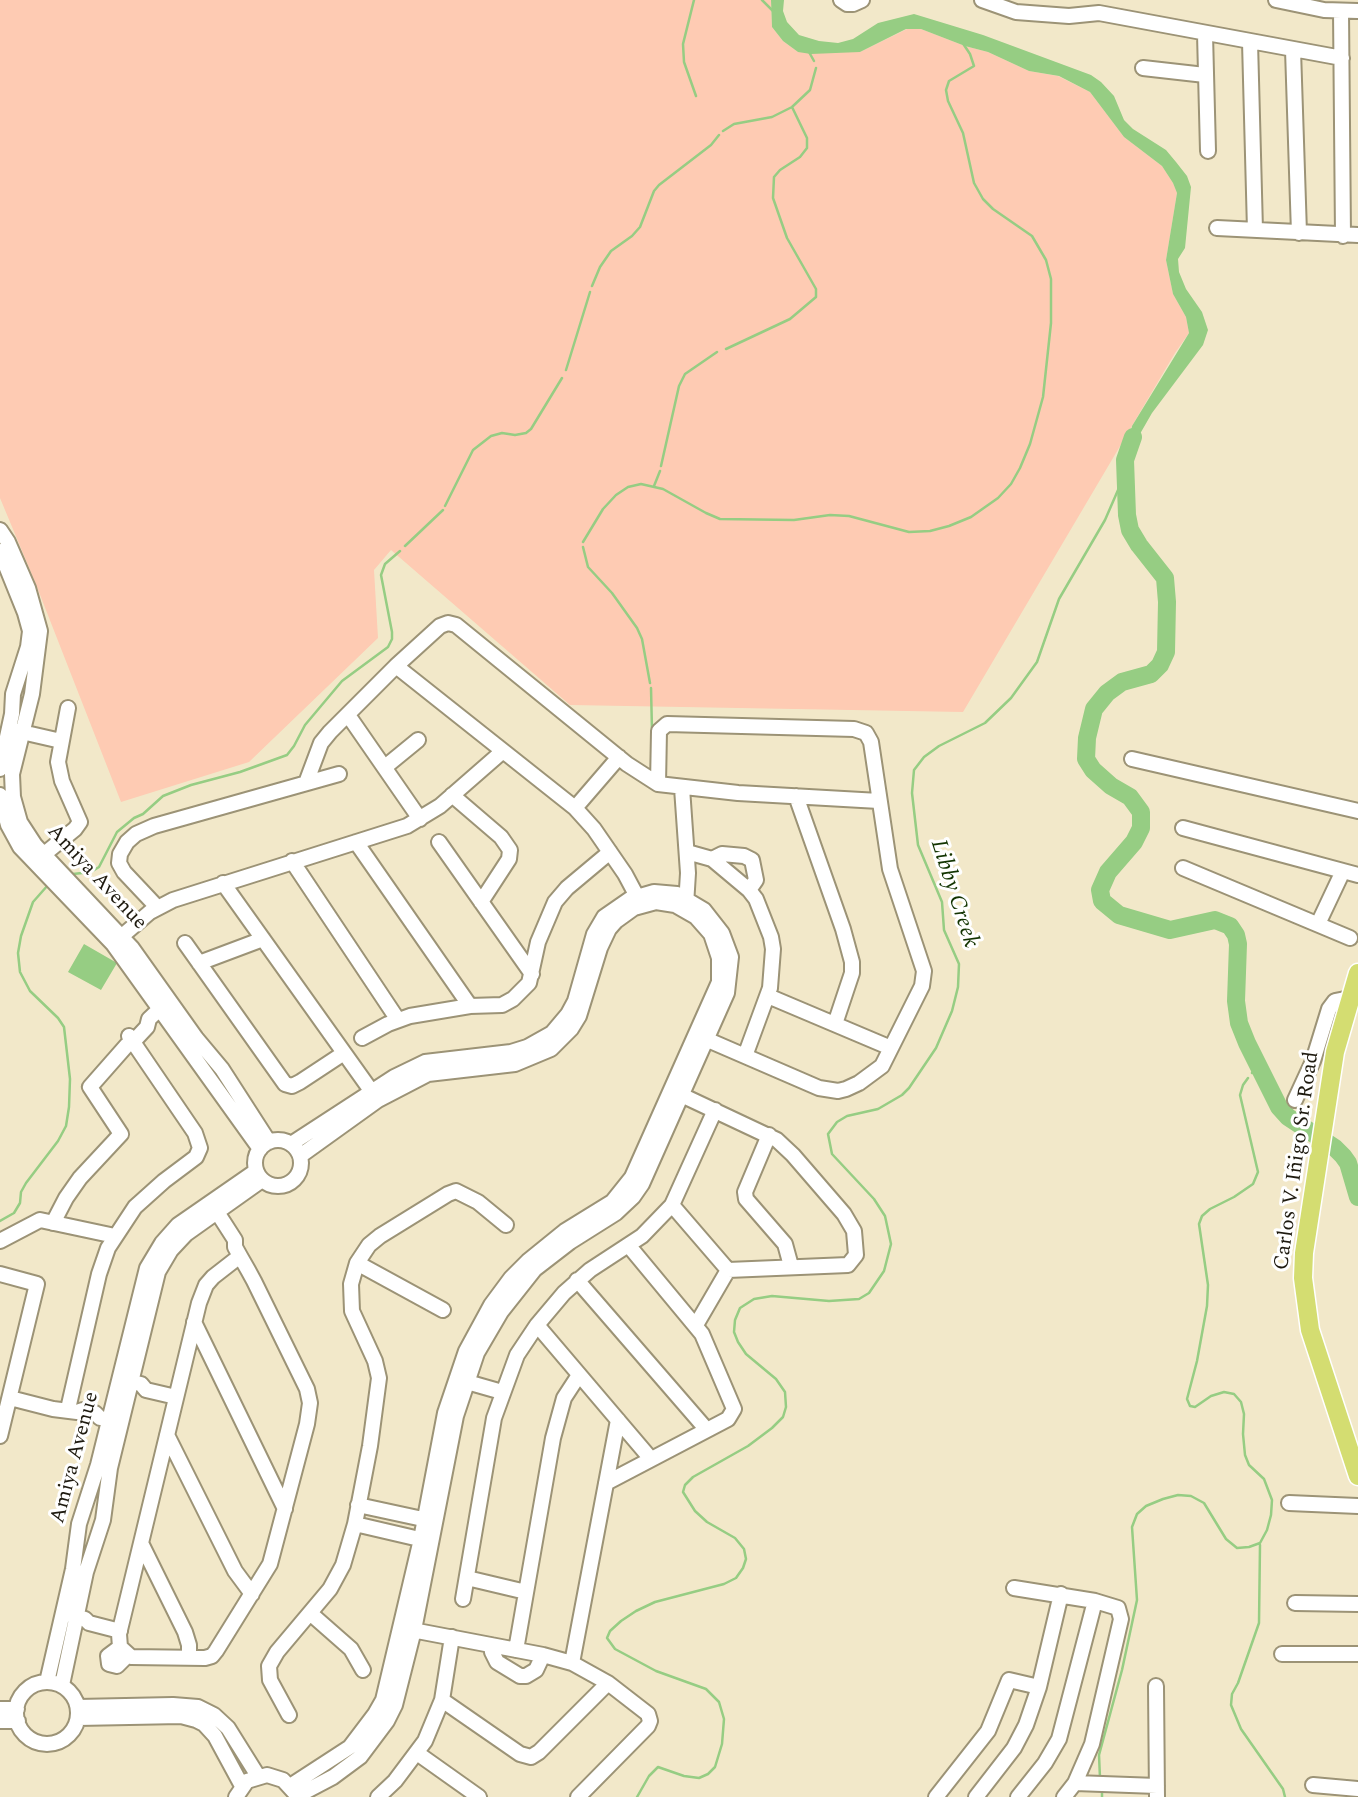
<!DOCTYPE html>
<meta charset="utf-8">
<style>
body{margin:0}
canvas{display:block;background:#f2e8c9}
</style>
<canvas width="1358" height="1797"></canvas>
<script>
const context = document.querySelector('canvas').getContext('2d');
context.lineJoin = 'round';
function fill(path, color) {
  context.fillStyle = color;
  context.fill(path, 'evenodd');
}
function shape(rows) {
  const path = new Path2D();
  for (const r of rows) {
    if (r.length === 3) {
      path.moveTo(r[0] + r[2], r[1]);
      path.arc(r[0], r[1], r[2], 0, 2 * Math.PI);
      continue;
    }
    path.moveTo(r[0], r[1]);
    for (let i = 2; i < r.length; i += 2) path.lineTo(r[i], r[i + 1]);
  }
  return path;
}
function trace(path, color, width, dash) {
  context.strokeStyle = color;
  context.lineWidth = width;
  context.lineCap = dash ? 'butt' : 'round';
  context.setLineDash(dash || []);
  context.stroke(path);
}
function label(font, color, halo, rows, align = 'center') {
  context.font = font + ' Spectral,serif';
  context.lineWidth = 6;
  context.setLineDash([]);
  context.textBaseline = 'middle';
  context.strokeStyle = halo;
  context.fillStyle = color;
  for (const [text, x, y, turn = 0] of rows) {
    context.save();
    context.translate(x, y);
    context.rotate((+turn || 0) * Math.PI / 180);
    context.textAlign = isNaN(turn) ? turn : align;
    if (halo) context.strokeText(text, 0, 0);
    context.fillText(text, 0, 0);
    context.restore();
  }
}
const green = shape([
 [0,0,771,0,772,27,783,41,798,52,860,52,907,29,921,29,965,46,988,52,1029,71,1058,76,1090,92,1124,137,1162,166,1173,183,1177,193,1166,260,1173,294,1186,317,1189,333,1175,353,963,712,570,705,391,550,374,570,378,638,249,762,121,802,35,582,0,498]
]);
const water = shape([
 [771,0,784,0,783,11,787,22,799,35,819,41,838,43,853,39,878,23,914,14,983,35,1091,75,1101,82,1114,96,1124,120,1133,129,1166,150,1176,162,1187,176,1191,187,1185,248,1178,259,1179,272,1186,289,1202,312,1208,330,1203,345,1152,413,1125,460,1132,426,1189,333,1186,317,1173,294,1166,260,1177,193,1173,183,1162,166,1124,137,1090,92,1059,76,1029,71,988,52,965,46,921,29,906,29,860,52,811,54,798,52,783,41,772,27],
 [84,944,117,963,101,990,68,972]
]);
const stream = shape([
 [694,0,683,44,684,62,696,96],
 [762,0,773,11],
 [809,52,814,61],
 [723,131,734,124,772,117,792,107,810,90,816,68],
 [592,286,600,267,611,251,632,236,640,227,654,191,659,185,711,145,719,135],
 [726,349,790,319,816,297,816,289,787,238,773,198,774,177,780,170,800,157,807,148,807,138,792,107],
 [566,370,590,292],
 [661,466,679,386,685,374,717,352],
 [654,486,660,471],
 [445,506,473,450,491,436,502,433,515,435,526,433,531,429,562,378],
 [583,542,603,509,616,495,628,487,641,484,663,489,706,513,720,519,794,520,830,515,849,516,909,532,930,531,949,526,971,517,998,498,1011,484,1020,468,1030,444,1043,397,1051,323,1051,279,1046,260,1032,236,993,209,983,199,974,183,963,133,948,101,946,90,949,81,974,66,970,54,964,45],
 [405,546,443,510],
 [583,547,588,567,612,593,637,628,642,639,650,683],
 [651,688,652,731],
 [73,874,91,872,99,867,117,832,134,818,143,814,163,796,191,785,240,772,287,755,294,746,305,725,342,681,388,647,392,639,392,632,381,575,385,564,400,551],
 [1252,1073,1257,1065],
 [0,1221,14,1213,20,1203,21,1192,26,1183,58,1141,66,1126,69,1107,70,1079,64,1027,58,1018,30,991,20,972,18,953,21,936,33,902,48,885],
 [1260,1545,1259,1623,1238,1683,1232,1694,1231,1705,1241,1729,1283,1789,1285,1797],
 [1100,1778,1099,1755,1122,1670,1137,1600,1132,1527,1137,1514,1146,1506,1163,1499,1178,1495,1191,1496,1204,1503,1226,1539,1237,1548,1249,1547,1260,1543,1267,1530,1271,1515,1272,1500,1264,1479,1249,1465,1245,1455,1243,1434,1244,1414,1241,1402,1234,1394,1224,1392,1211,1396,1195,1407,1190,1406,1187,1399,1197,1361,1207,1306,1208,1285,1199,1224,1202,1216,1210,1209,1234,1197,1253,1184,1258,1172,1240,1095,1243,1085,1248,1078],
 [1102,1791,1102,1797],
 [637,1797,649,1776,658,1767,684,1776,699,1778,708,1774,715,1767,722,1744,724,1719,719,1702,706,1689,656,1671,615,1649,607,1638,610,1631,621,1621,636,1611,655,1602,724,1584,736,1578,743,1568,746,1559,744,1549,735,1538,707,1522,695,1511,683,1492,685,1485,693,1477,748,1446,772,1428,783,1417,786,1407,785,1392,776,1379,746,1354,738,1342,734,1332,735,1320,740,1308,754,1299,772,1296,829,1301,859,1299,869,1293,884,1271,891,1244,885,1216,874,1199,832,1154,828,1134,837,1122,847,1116,878,1109,902,1095,909,1088,936,1048,952,1011,958,987,959,964,944,930,942,902,918,845,912,793,914,770,924,757,939,746,985,723,1011,698,1037,662,1059,599,1105,520,1125,474]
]);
const river = shape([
 [1133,437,1125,460,1127,515,1130,530,1139,545,1165,578,1167,602,1166,652,1160,665,1151,674,1122,682,1107,693,1094,709,1087,738,1086,759,1093,770,1111,786,1130,797,1141,812,1141,828,1134,842,1108,872,1100,890,1102,901,1119,915,1170,930,1215,920,1230,926,1236,935,1238,944,1236,1001,1239,1023,1247,1043,1279,1107,1288,1117,1335,1148,1343,1156,1348,1163,1358,1197]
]);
const minor = shape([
 [841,0,847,4,853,4,862,0],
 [982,0,1016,12,1069,16,1099,13,1342,58],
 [1276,0,1324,10,1358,11],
 [1341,11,1343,236],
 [1205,34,1208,151],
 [1250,42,1255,230],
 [1293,50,1299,233],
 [1143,68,1205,75],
 [1217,228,1358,235],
 [0,530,8,542,28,588,40,631,32,694,12,774,13,797,20,822,35,845,132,948,196,1038,222,1069,269,1142],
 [0,551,25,613,30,631,28,647,13,694,12,714,0,769],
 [396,666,575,808,594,829,625,874,641,904],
 [348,715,420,819],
 [13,730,61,741],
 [1132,759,1358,811],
 [385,767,418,740],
 [306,783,321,743,330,732,396,666,440,626,448,623,456,625,627,764,658,784,738,793,879,801],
 [658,784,659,731,667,724,854,729,866,733,871,742,890,869,924,971,922,986,882,1066,859,1083,846,1089,838,1091,819,1088,701,1037],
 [682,788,688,873,686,905],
 [0,795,8,825,20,847,113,944,260,1149],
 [452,795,501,837,510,850,509,859,481,902],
 [796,796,843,929,852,962,852,973,835,1024],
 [575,808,619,757],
 [1183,828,1358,875],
 [356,842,470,1006],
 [439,842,532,974],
 [687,852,712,859,749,890,756,899,771,937,773,949,770,988,745,1056],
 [712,859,722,854,744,856,752,860,756,880,749,890],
 [37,860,75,829,80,822,62,781,58,762,68,708],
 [292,861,398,1020],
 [1183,868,1350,938],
 [223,883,377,1099],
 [157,907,124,872,119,863,120,854,127,842,136,834,154,826,339,774],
 [1318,924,1343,871],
 [115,942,150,912,173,900,407,826,440,806,503,751],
 [185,943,285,1084,292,1086,300,1082,344,1053],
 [199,963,263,939],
 [768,996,891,1048],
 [362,1038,388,1024,410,1016,470,1006,502,1005,513,999,529,983,538,942,555,902,567,888,610,852],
 [675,1092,777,1140,793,1155,844,1214,854,1231,856,1255,848,1265,728,1270],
 [1295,1100,1313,1061,1329,1009,1335,1001,1350,998],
 [769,1135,745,1192,746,1199,785,1244,791,1266],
 [278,1163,23],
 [291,1144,394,1077,425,1062,511,1052,527,1047,552,1033,568,1014,575,1001,594,934,604,917,630,899,654,892,677,894,704,910,722,933,731,957,727,993,642,1184,633,1197,616,1213,570,1242,535,1269,501,1312,477,1353,456,1416,414,1630,395,1705,387,1721,360,1757,333,1777,297,1796],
 [672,1205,728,1270],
 [217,1212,235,1240,235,1247,240,1256,248,1270,254,1281,307,1389,310,1403,307,1424,270,1564,216,1651,212,1656,205,1658,131,1657,120,1647,119,1634,199,1303,206,1285,213,1277,240,1256],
 [53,1223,66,1198,80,1178,121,1134,90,1087,127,1045,133,1042,147,1027,149,1019,167,1002],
 [0,1241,40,1220,115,1236],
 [357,1263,443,1310],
 [0,1274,37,1284,0,1436],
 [577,1280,707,1430],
 [194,1322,285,1509],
 [537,1325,651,1459],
 [696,1325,728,1270],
 [123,1380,141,1384,146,1390,176,1397],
 [460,1380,502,1392],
 [10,1398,53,1409,77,1412,83,1410,95,1413,100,1418],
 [68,1409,99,1274,108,1248,135,1207,164,1181,196,1157,200,1148,195,1133,129,1036],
 [167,1435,235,1571,252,1594],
 [606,1483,728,1419,734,1409,702,1334,629,1246],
 [1289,1503,1358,1506],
 [358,1505,432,1521],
 [355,1524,428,1541],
 [141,1543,185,1632,189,1645,189,1658],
 [467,1578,526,1592],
 [1014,1588,1095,1601,1059,1739,1045,1763,1018,1797],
 [463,1599,494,1418,517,1355,537,1325,564,1293,590,1270,642,1236,672,1205,715,1110],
 [1295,1603,1358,1604],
 [310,1613,351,1649,363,1670],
 [68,1614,85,1619,89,1623,120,1631],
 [407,1629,543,1655,572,1663,608,1683,648,1714,650,1721,648,1726,578,1797],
 [491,1645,492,1652,497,1662,520,1676,526,1676,536,1670,543,1655],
 [120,1647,108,1656,109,1664,117,1666,127,1656],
 [516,1650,553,1438,564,1398,579,1375],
 [1282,1654,1358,1654],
 [572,1663,618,1420],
 [47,1682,73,1569,79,1524,98,1465,147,1268,162,1243,178,1225,256,1171],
 [47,1713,31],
 [62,1685,86,1572,103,1520,110,1468,158,1272,171,1250,186,1234,262,1180],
 [1156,1686,1157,1797],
 [442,1700,520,1754,531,1757,539,1752,608,1683],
 [78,1707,173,1705,198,1707,214,1715,228,1728,258,1776],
 [0,1709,17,1709],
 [289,1715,270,1680,269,1666,277,1652,330,1589,343,1565,355,1524,370,1446,379,1378,375,1361,352,1311,351,1284,357,1263,369,1245,380,1236,448,1194,456,1191,478,1202,506,1225],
 [78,1718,181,1716,196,1720,204,1724,215,1736,242,1786],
 [0,1721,18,1721],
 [417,1753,479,1797],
 [1075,1783,1092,1744,1121,1619,1118,1608,1095,1601],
 [1313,1785,1358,1789],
 [290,1786,350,1747,375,1714,383,1700,421,1539,445,1413,466,1351,491,1305,511,1278,528,1261,565,1231,612,1202,632,1177,719,982,719,958,711,934,696,917,675,905,656,902,634,908,616,921,609,929,600,948,579,1016,571,1029,551,1049,515,1064,428,1074,378,1100,300,1156],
 [236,1797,247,1781,267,1775,283,1780,295,1793],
 [378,1797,395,1781,425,1741,442,1700,452,1637],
 [936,1797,988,1731,1009,1680,1039,1687],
 [976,1797,1014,1748,1026,1725,1039,1687,1061,1594],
 [1064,1797,1075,1783,1157,1786]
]);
const major = shape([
 [1358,973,1335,1052,1304,1253,1303,1278,1310,1330,1358,1476]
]);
const streetNames = [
 ["Amiya Avenue",96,878,47],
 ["Carlos V. Iñigo Sr. Road",1298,1161,-82],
 ["Amiya Avenue",76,1458,-75]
];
const waterNames = [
 ["Libby Creek",953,894,72]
];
fill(green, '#fecbb3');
fill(water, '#96cd83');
trace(stream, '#96cd83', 2.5);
trace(river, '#96cd83', 18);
trace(minor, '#9c9376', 18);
trace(major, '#fff', 21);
trace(minor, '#fff', 14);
trace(major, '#d4dd71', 18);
label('21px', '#1e1a0f', '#fff', streetNames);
label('italic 23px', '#123401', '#fff', waterNames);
</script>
